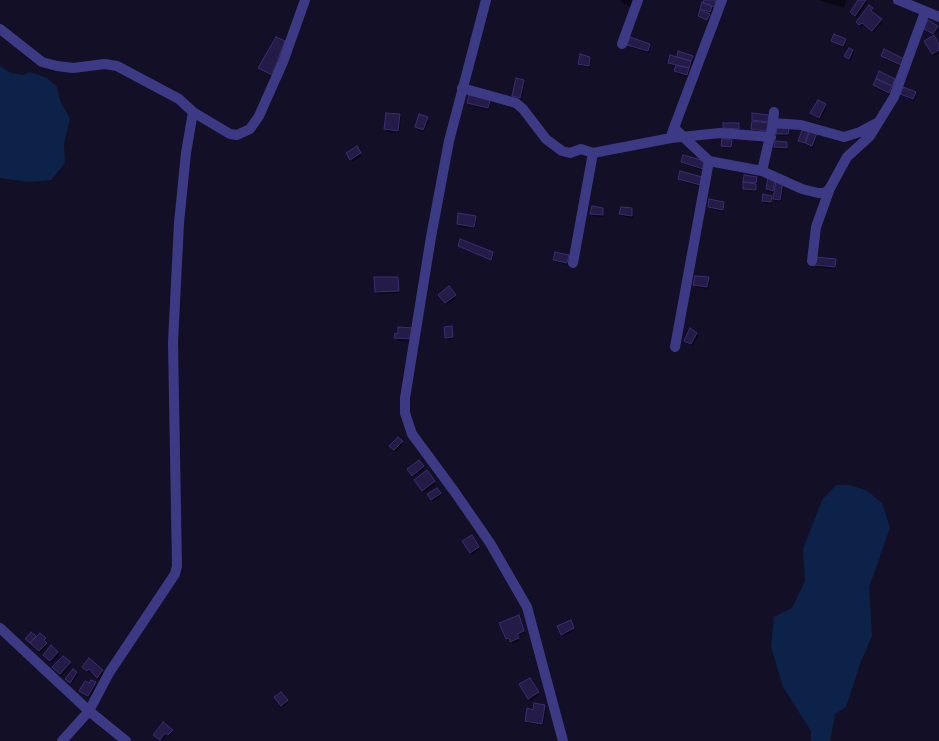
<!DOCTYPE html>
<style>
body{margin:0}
canvas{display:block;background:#130f26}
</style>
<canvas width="939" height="741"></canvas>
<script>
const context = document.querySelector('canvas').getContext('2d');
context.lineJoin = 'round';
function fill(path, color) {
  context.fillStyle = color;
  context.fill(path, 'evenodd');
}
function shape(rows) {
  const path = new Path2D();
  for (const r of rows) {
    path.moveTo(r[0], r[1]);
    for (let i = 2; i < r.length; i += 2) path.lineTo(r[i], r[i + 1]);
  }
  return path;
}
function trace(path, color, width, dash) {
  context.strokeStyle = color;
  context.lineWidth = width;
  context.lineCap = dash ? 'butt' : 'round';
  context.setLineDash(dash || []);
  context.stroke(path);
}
const water = shape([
 [0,66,11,73,23,75,30,72,47,78,57,87,60,101,70,118,64,144,65,163,51,180,29,182,0,178],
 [836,485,849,485,866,490,882,503,890,528,869,587,872,636,860,664,846,707,835,714,830,741,811,741,811,731,783,687,771,647,774,617,792,608,805,581,803,549,822,500]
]);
const shadow = shape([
 [621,0,635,0,632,7,622,3],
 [705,0,717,0,718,2,711,14,708,13,711,17,709,22,699,16,704,12,701,8],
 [819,0,846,0,844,8],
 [859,0,866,0,867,2,857,18,851,12],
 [872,9,873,13,883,22,874,33,864,25,861,27,857,22],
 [937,27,939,29,934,37,939,45,939,53,934,56,925,41,934,36,924,28],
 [845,40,846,42,844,48,832,41],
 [285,42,286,44,273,77,260,70,259,68],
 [628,45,650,45,651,47,649,53,630,47],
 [853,50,854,53,850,61,845,56],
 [883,56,903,59,902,67,884,59],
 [692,57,694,59,689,77,677,74,676,67,671,65,670,63,677,58],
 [590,58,591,61,590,68,581,66,579,64],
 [880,73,895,80,896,82,890,95,875,88,874,85],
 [517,79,524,81,525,84,521,100,514,98,513,96],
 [915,93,916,96,914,101,903,96,901,94],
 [489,101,490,104,489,110,469,105,468,103],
 [826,105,827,107,820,120,813,116,812,113],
 [387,114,400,115,401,118,399,133,387,132,385,129],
 [768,115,768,133,753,131,752,128,754,123,753,120],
 [427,118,429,121,424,132,417,130,416,127],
 [788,129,789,136,779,136,777,133],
 [804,129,816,134,817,136,813,148,807,143,806,145,801,143,799,141],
 [731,141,732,149,723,148,722,145],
 [786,142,788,150,777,149,775,147],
 [356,148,362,156,352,162,347,153],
 [682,162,704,162,704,171,684,164],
 [701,177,701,187,681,181,679,179],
 [756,178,757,192,745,191,744,181],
 [769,179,774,180,776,184,784,185,781,202,775,201,775,193,768,192,767,189],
 [771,197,772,204,764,203,763,201],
 [724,203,724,212,711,209,709,207],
 [603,209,604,217,593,216,591,214],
 [632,209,633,218,622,216,620,214],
 [459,214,475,217,477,219,475,229,459,227,458,224],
 [459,245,493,253,494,255,492,261,461,248],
 [568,256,568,265,556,262,554,260],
 [836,260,836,269,816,267,815,265],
 [398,278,400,293,377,294,376,291],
 [708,278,710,281,708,289,696,287,694,285],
 [455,295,456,298,447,305,441,297],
 [451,327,454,339,448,340,446,337],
 [399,328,414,341,397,341,396,334,399,335],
 [696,333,698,336,693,346,687,343,685,341],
 [402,442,403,444,396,452,392,448],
 [418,461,424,469,414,477,409,472],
 [427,472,436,484,424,493,417,483],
 [437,489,441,496,433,502,429,494],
 [471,536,480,549,472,555,464,542],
 [519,619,525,633,517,636,519,641,513,644,511,640,508,641,507,639],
 [572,624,574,631,563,636,561,634],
 [31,633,36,638,45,639,46,641,45,643,47,646,41,653,26,639],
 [58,652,59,655,52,663,44,655],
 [70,663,71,665,62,676,55,670],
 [83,667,102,671,104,673,99,680,91,671,89,673],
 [73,670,78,675,71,684,66,679],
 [529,679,539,695,530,701,520,684],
 [95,683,96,685,90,698,82,694,80,691,90,684],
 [281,693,288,703,283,707,277,700],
 [545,706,546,708,543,726,528,723,526,721,534,711],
 [172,730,173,733,170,737,167,735,162,741,154,735]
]);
const building = shape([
 [704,0,716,0,714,7,703,3,704,0],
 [858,0,866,0,855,16,850,12,858,0],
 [702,2,712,6,710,12,700,9,702,2],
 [869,5,873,8,871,11,882,19,872,31,862,23,859,25,856,22,869,5],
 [700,10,710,14,707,20,698,16,700,10],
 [928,20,938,26,933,34,923,28,928,20],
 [834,34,846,39,843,46,831,41,834,34],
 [934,35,939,44,939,50,932,54,924,41,934,35],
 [276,37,285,41,272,75,258,68,276,37],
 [630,37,650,44,648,51,627,45,630,37],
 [849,48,853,50,849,59,844,56,849,48],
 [884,49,904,59,901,65,881,56,884,49],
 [678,51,693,56,691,61,677,57,678,51],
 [580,54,590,57,589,66,578,64,580,54],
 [670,55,691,61,689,68,668,63,670,55],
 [676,65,689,68,687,75,674,71,676,65],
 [879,71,895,79,892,86,876,78,879,71],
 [516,78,524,80,520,98,512,96,516,78],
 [876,79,892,86,889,93,873,85,876,79],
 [903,87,916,92,913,99,900,94,903,87],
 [469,95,490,100,488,108,467,103,469,95],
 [818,100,826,104,819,118,810,113,818,100],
 [386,113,400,114,398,131,384,129,386,113],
 [752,113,769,115,768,122,752,120,752,113],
 [419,114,428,117,423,130,415,127,419,114],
 [752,121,768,123,767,131,751,129,752,121],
 [723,123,739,123,739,129,723,128,723,123],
 [777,127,789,128,788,134,776,134,777,127],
 [803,128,809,130,805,143,798,141,803,128],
 [810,131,817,133,812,146,805,143,810,131],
 [722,138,732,140,731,147,721,146,722,138],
 [775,141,787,142,787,148,774,147,775,141],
 [357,146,361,153,350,160,346,153,357,146],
 [683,155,705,161,703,169,681,162,683,155],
 [680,171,702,177,700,185,678,179,680,171],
 [744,175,757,177,756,183,743,182,744,175],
 [768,178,775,179,773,191,766,189,768,178],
 [776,180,783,182,780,200,773,199,776,180],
 [743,182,756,184,756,190,743,189,743,182],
 [763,194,772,196,771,202,762,201,763,194],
 [709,199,724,202,723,210,708,207,709,199],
 [592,206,603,208,603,215,590,214,592,206],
 [621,207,632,208,632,216,619,214,621,207],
 [458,213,476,216,474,227,457,224,458,213],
 [460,239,493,252,491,260,458,246,460,239],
 [555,252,569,255,567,263,553,260,555,252],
 [815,257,836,259,835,267,814,265,815,257],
 [695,276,709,277,707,287,693,285,695,276],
 [374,277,398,277,399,291,375,292,374,277],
 [449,286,456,295,445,303,438,295,449,286],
 [452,326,453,337,445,338,444,327,452,326],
 [398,327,413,328,413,339,394,338,395,333,398,334,398,327],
 [690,328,697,333,691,344,684,341,690,328],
 [398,437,403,441,394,450,389,446,398,437],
 [419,460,424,466,412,476,407,469,419,460],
 [427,470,435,481,422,491,414,480,427,470],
 [437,488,441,493,431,500,427,494,437,488],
 [472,535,479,547,470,553,462,541,472,535],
 [519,615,524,631,517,634,519,638,510,642,509,638,506,639,499,623,519,615],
 [571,620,574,628,561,635,557,626,571,620],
 [31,632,36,636,30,643,25,639,31,632],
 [40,633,46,638,44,640,47,643,39,651,30,643,40,633],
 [51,645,58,652,50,661,43,655,51,645],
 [63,656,71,662,60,674,52,667,63,656],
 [89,658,103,670,97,678,89,669,87,671,82,667,89,658],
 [73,669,77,672,70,683,65,679,73,669],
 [530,678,539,692,528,699,519,684,530,678],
 [91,680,96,682,88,696,79,691,85,681,89,683,91,680],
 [281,692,288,700,281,706,274,697,281,692],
 [534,703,545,705,542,724,525,721,527,708,533,710,534,703],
 [163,722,173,730,168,735,165,733,160,740,153,735,163,722]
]);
const minor = shape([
 [486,0,449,141,431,237,405,398,405,413,412,434,454,491,490,543,527,607,563,741],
 [898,0,939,17],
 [0,29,42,62,57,66,73,68,105,64,117,66,179,99,193,112,230,134,237,135,250,129,259,116,283,62,305,0],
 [622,44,638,0],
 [462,88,516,103,523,109,546,139,562,151,570,153,581,149,593,153],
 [773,123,774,112],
 [674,128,709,161,675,347],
 [672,133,722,0],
 [709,161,762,171,802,189,818,193,825,193,830,188,847,157,870,136,894,97,925,12],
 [762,171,773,123,801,125,844,137,860,132,877,123],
 [812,261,816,227,830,188],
 [573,263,593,153,671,138,720,133,771,137],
 [0,628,89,711,126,741],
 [62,741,89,711,109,673,175,574,177,566,173,342,179,223,186,153,193,112]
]);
fill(water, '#0c2248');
fill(shadow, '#0007');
fill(building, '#241b47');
trace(building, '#3b2d73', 1);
trace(minor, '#3d3a85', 10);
</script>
